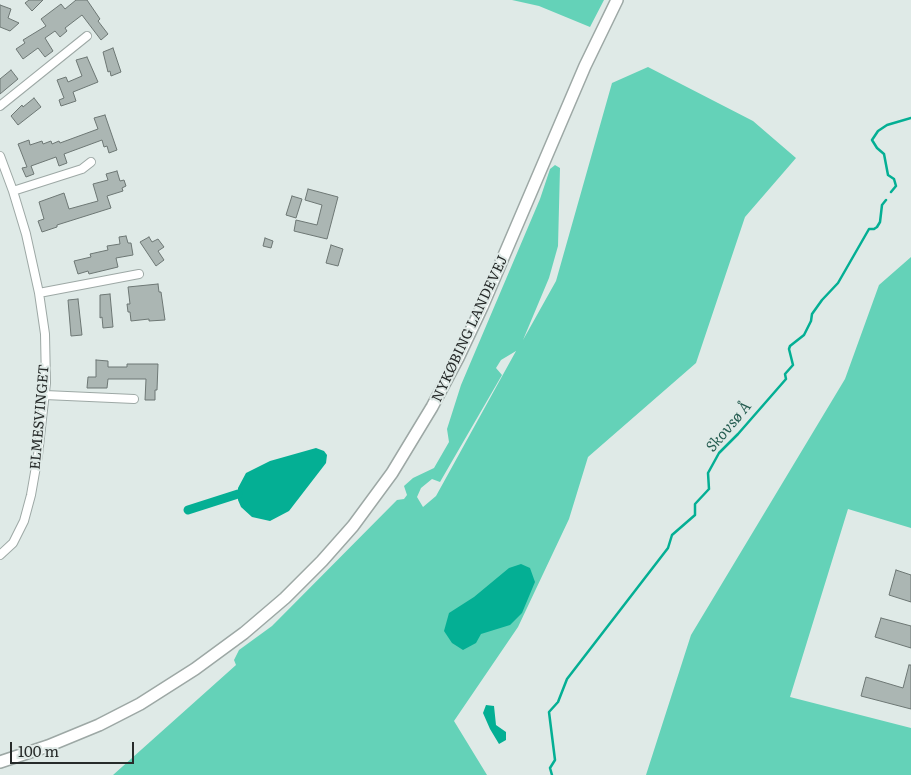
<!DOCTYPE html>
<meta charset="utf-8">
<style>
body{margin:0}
#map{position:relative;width:911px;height:775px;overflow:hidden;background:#dfeae7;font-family:Literata,serif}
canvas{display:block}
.scale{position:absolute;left:10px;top:742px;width:124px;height:22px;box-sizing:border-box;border:2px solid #272b2a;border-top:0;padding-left:6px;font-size:15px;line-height:18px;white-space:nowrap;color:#272b2a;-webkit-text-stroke:4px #dfeae7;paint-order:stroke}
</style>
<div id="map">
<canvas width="911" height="775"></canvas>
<div class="scale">100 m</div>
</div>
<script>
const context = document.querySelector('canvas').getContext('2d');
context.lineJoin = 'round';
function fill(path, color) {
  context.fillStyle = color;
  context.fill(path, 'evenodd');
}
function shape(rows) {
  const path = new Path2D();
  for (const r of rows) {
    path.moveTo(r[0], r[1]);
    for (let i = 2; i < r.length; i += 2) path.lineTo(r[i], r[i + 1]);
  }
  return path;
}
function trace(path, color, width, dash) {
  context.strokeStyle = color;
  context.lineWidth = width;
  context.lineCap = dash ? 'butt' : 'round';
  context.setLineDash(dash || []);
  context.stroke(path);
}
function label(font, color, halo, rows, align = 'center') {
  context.font = font + ' Literata,serif';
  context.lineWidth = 4;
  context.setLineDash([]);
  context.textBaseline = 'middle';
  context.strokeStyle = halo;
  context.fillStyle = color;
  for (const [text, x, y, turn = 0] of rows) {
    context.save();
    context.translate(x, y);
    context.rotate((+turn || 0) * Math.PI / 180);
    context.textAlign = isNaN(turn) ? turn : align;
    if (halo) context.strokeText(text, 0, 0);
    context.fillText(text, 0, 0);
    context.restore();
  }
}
const green = shape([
 [512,0,604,0,590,27,539,6],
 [648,67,753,121,796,158,745,217,696,363,588,457,569,519,518,627,454,721,487,775,113,775,236,665,234,660,239,650,272,626,397,500,404,499,407,495,404,486,413,478,434,468,449,442,447,429,461,385,540,199,550,169,555,165,560,168,558,246,549,278,523,340,556,281,612,83],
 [516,351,436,496,423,507,417,497,421,488,432,479,440,482,502,375,496,368,501,360],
 [911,257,911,528,848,509,790,697,911,728,911,775,646,775,691,635,845,379,879,285]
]);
const water = shape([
 [316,448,324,451,327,455,326,463,289,511,270,521,252,517,241,507,238,500,238,488,246,473,270,461],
 [521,564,530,568,535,582,522,613,510,625,481,634,476,643,463,650,452,643,444,631,449,613,474,597,509,568],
 [486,705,494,706,496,725,506,732,506,740,499,744,490,729,483,713]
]);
const stream = shape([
 [891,192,896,186,894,179,888,175,884,154,877,148,872,140,878,131,887,125,911,118],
 [552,775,550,768,555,760,549,712,558,702,567,679,668,548,672,535,695,515,695,504,709,489,708,473,719,453,738,434,786,379,785,374,793,365,789,349,790,346,804,335,811,321,812,314,822,300,838,283,869,229,874,229,877,227,880,222,882,205,886,200]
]);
const canal = shape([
 [188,510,238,494]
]);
const building = shape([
 [29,0,43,0,32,11,25,3,29,0],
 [76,0,87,0,100,19,98,21,108,34,101,40,82,15,65,28,67,31,60,37,55,31,45,38,53,51,45,57,38,48,23,59,16,49,25,43,23,40,46,26,41,19,61,4,65,9,76,0],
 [0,5,11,9,8,18,19,23,10,31,0,27,0,5],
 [113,48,121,72,111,76,110,71,108,72,103,52,113,48],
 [87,57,98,82,73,92,76,101,61,106,59,100,64,98,57,80,66,77,68,82,82,76,76,60,87,57],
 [11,70,18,79,0,94,0,79,11,70],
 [34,98,41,107,18,125,11,116,22,105,23,107,34,98],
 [105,115,117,150,109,153,107,146,104,147,102,140,64,154,67,163,59,166,56,157,31,166,34,174,26,177,22,168,27,167,18,144,29,140,30,145,42,141,43,144,51,141,52,144,59,141,60,143,98,129,94,118,105,115],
 [117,171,120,181,124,180,126,186,122,188,123,191,107,196,111,208,57,225,57,227,42,232,38,221,44,219,39,202,64,193,69,209,98,201,93,184,108,180,106,174,117,171],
 [308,189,338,197,327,239,294,231,296,220,317,225,322,205,305,200,308,189],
 [292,196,302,199,296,218,286,215,292,196],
 [126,236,128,243,131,243,133,255,116,258,118,267,89,274,88,271,78,274,74,261,91,257,90,254,108,250,107,246,120,244,119,237,126,236],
 [149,237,152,242,158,239,164,247,158,251,164,260,156,266,140,242,149,237],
 [265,238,273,241,271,248,263,246,265,238],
 [331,245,343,249,338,266,326,263,331,245],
 [158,284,159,292,161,292,165,320,149,321,149,319,131,321,130,312,128,312,127,304,130,304,128,287,158,284],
 [110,294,113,327,103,328,102,317,100,318,100,295,110,294],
 [78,299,82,335,71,336,68,300,78,299],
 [96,360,108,361,108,367,127,367,127,364,158,364,157,390,155,390,155,400,145,400,146,379,108,379,107,388,87,388,88,377,96,377,96,360],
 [896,570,911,575,911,602,889,595,896,570],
 [881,618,911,626,911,648,875,637,881,618],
 [909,665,911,665,911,709,861,696,866,677,903,688,909,665]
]);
const minor = shape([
 [0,106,87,36],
 [0,156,13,191,26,234,39,293,45,334,46,383,38,455,31,495,24,521,13,543,0,555],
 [13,191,82,169,91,162],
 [39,293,139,274],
 [45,395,134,399]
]);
const secondary = shape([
 [0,762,48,746,99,725,140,704,195,669,244,633,285,598,322,561,353,526,392,473,432,407,458,358,482,307,585,66,617,0]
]);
const streetNames = [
 ["NYKØBING LANDEVEJ",470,329,-65],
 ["ELMESVINGET",40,417,-85]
];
const waterNames = [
 ["Skovsø Å",729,427,-50]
];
fill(green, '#64d2b8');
fill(water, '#04af94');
trace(stream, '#04af94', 2.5);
trace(canal, '#04af94', 9);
fill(building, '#abb6b3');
trace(building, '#6d7774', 1);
trace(minor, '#9da8a5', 10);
trace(secondary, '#9da8a5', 14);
trace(minor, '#fff', 8);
trace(secondary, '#fff', 11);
label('14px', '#272b2a', '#dfeae7', streetNames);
label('italic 15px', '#265d51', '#dfeae7', waterNames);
</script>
